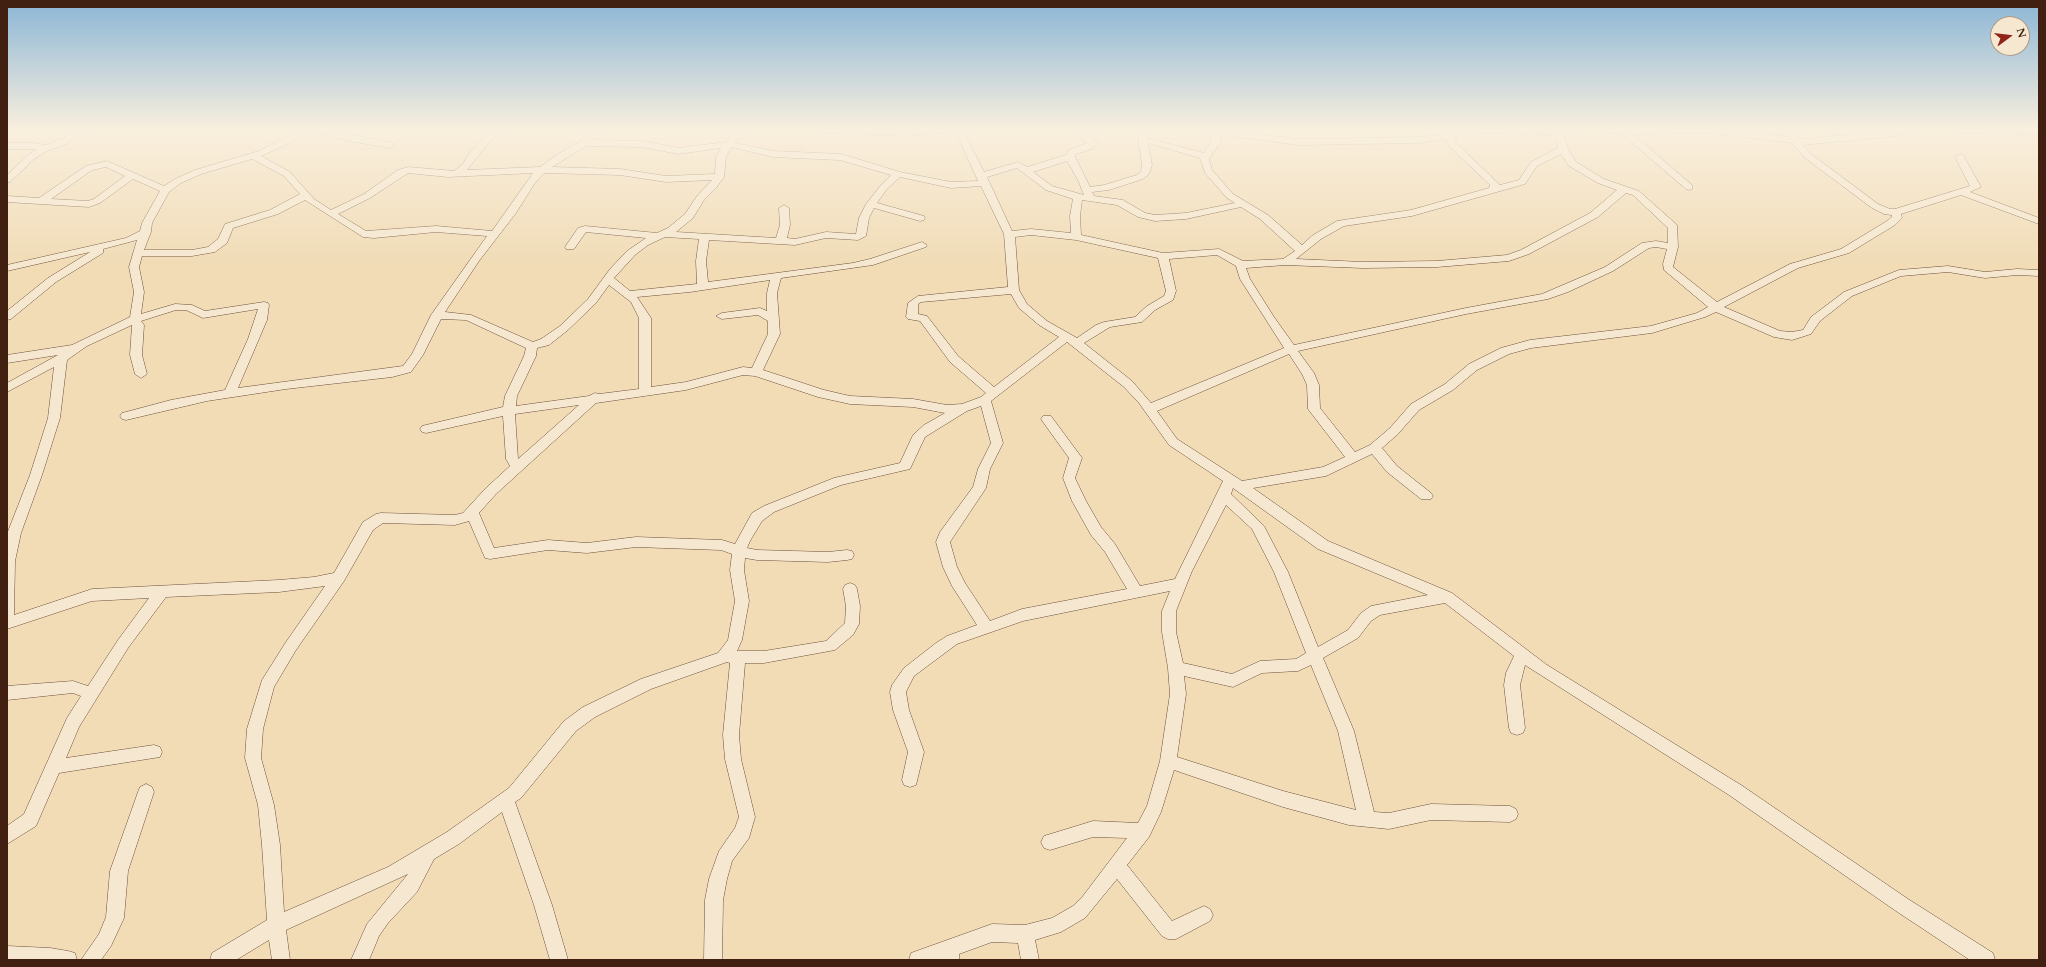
<!DOCTYPE html>
<style>
body{margin:0}
#map{position:relative;width:2046px;height:967px;overflow:hidden;background:#f1dcb6;font-family:Cardo,serif}
canvas{display:block}
.frame{position:absolute;inset:0;border:8px solid #412012;pointer-events:none}
.north{position:absolute;left:1990px;top:16px;width:40px;height:40px;box-sizing:border-box;background:#f6e8d0;border:1px solid #ae9884;border-radius:50%;rotate:75deg;font-size:11px;font-weight:700;line-height:16px;text-align:center;color:#412012}
.north::after{content:'';display:block;margin:auto;width:14px;height:18px;background:#8f2418;clip-path:polygon(50% 0,100% 100%,50% 72%,0 100%)}
</style>
<div id="map">
<canvas width="2046" height="967"></canvas>
<div class="frame"></div>
<div class="north">N</div>
</div>
<script>
const context = document.querySelector('canvas').getContext('2d');
context.lineJoin = 'round';
function shape(rows) {
  const path = new Path2D();
  for (const r of rows) {
    path.moveTo(r[0], r[1]);
    for (let i = 2; i < r.length; i += 2) path.lineTo(r[i], r[i + 1]);
  }
  return path;
}
function trace(path, color, width, dash) {
  context.strokeStyle = color;
  context.lineWidth = width;
  context.lineCap = dash ? 'butt' : 'round';
  context.setLineDash(dash || []);
  context.stroke(path);
}
function fill(path, color) {
  context.fillStyle = color;
  context.fill(path, 'evenodd');
}
const street = shape([
 [75,130,84,130,68,143,45,152,34,159,10,182,7,183,7,175,28,155,37,149,7,149,7,143,33,143,46,145,62,139,75,130],
 [299,130,308,130,292,142,261,156,290,172,314,199,331,210,364,194,398,170,408,167,454,171,463,164,468,155,490,130,499,130,467,170,540,167,558,154,581,141,590,130,598,130,591,140,642,141,678,148,726,142,737,130,746,130,735,143,773,151,841,154,900,172,951,182,978,181,955,130,963,130,984,172,1018,162,1027,167,1066,155,1069,150,1087,143,1072,130,1081,130,1091,136,1097,143,1092,149,1076,154,1075,157,1090,187,1104,185,1137,175,1141,171,1142,165,1137,130,1145,130,1147,138,1204,153,1210,143,1213,133,1208,132,1207,130,1224,130,1299,139,1420,137,1439,135,1457,130,1461,132,1455,140,1455,142,1500,185,1519,180,1531,162,1558,148,1555,135,1474,133,1470,130,1579,130,1578,132,1564,134,1568,149,1576,162,1604,179,1639,191,1677,225,1678,247,1673,267,1717,302,1790,264,1841,249,1887,221,1892,217,1892,215,1884,214,1872,208,1805,158,1792,143,1718,134,1694,133,1634,135,1692,185,1692,189,1689,190,1686,189,1623,135,1604,132,1603,130,1728,130,1789,137,1786,130,1794,130,1798,139,1803,139,1900,130,1917,130,1916,132,1896,136,1803,145,1811,154,1878,204,1890,209,1895,209,1970,186,1955,157,1960,154,1963,155,1981,187,1970,192,2039,218,2039,224,1961,195,1901,214,1902,218,1895,225,1849,253,1798,268,1724,307,1780,331,1792,332,1803,330,1811,317,1844,292,1899,270,1948,266,1985,272,2017,269,2039,270,2039,276,2017,275,1985,278,1948,272,1901,276,1852,296,1820,321,1811,334,1792,340,1774,337,1716,312,1705,317,1652,333,1531,348,1509,354,1477,370,1453,390,1419,410,1398,434,1382,448,1397,466,1431,493,1433,496,1431,499,1421,499,1387,472,1372,454,1326,476,1253,488,1328,541,1452,593,1547,665,1741,785,1908,899,1993,953,1995,960,1970,960,1896,911,1729,795,1525,665,1520,685,1525,728,1523,733,1517,735,1511,733,1509,728,1504,685,1506,673,1514,656,1445,603,1380,615,1371,621,1358,638,1323,658,1354,731,1374,812,1389,813,1431,804,1510,806,1516,809,1518,814,1516,819,1510,822,1431,820,1389,829,1349,825,1283,807,1174,770,1161,812,1149,837,1127,865,1172,921,1204,906,1210,909,1213,915,1210,921,1176,939,1168,939,1162,936,1117,879,1085,918,1061,932,1035,940,1039,960,1021,960,1018,943,992,942,959,954,959,960,909,960,911,953,992,924,1025,925,1052,918,1073,906,1083,896,1127,838,1093,837,1050,850,1044,848,1041,842,1044,836,1093,821,1138,823,1147,806,1160,761,1170,694,1168,668,1162,632,1162,611,1170,591,1023,621,957,644,914,676,906,692,909,710,924,752,916,785,910,787,904,785,902,780,908,752,893,710,890,692,892,685,904,668,936,643,947,636,977,625,952,586,943,567,936,542,940,532,973,487,978,469,991,443,981,406,967,411,925,437,910,469,841,485,774,512,762,521,750,541,747,548,757,550,828,552,847,550,852,551,854,555,852,559,847,560,828,562,757,560,745,558,744,570,749,601,742,640,737,651,764,651,826,641,845,623,846,606,843,589,845,585,850,583,855,585,857,589,860,606,859,624,853,635,835,650,764,663,745,663,739,735,741,759,755,817,749,838,732,861,727,879,723,900,722,960,704,960,705,900,709,879,719,851,735,828,739,817,725,759,723,735,730,663,727,662,651,689,595,717,576,731,521,798,515,802,552,905,568,960,550,960,534,905,502,812,459,844,434,859,417,892,388,923,379,936,369,960,351,960,367,924,408,874,286,930,290,960,272,960,269,940,236,960,210,960,212,953,267,920,262,845,258,805,245,758,247,729,262,680,286,642,325,586,279,592,166,597,128,648,79,727,66,758,154,745,160,747,162,752,160,757,59,773,36,826,7,844,7,826,24,814,67,718,81,696,73,693,7,700,7,686,73,681,88,686,118,640,149,598,92,601,7,629,7,534,30,475,48,418,54,367,7,392,7,383,58,355,7,363,7,355,72,345,130,317,134,292,129,267,137,240,103,249,103,253,56,282,11,319,7,320,7,311,48,278,90,252,7,271,7,265,126,238,140,231,142,223,160,191,133,179,100,203,89,207,7,202,7,196,39,198,86,166,107,161,164,186,175,179,195,170,259,151,299,130],
 [1222,135,1299,145,1420,143,1446,139,1448,145,1490,185,1489,188,1411,210,1337,221,1313,235,1302,245,1268,215,1233,194,1212,170,1209,159,1220,143,1222,135],
 [1148,143,1200,158,1205,173,1227,198,1235,203,1186,213,1155,215,1145,213,1123,200,1094,196,1092,192,1109,190,1143,179,1149,174,1152,165,1148,143],
 [586,146,642,147,678,154,721,148,716,157,715,174,666,176,620,169,552,167,586,146],
 [731,147,773,157,840,160,891,175,881,185,866,204,859,218,856,234,826,232,795,239,787,238,790,225,789,208,784,205,779,208,780,225,776,238,676,232,693,218,704,200,716,188,724,177,726,157,731,147],
 [1561,154,1569,166,1598,183,1617,190,1590,213,1521,250,1507,255,1437,261,1363,262,1296,259,1321,239,1344,226,1412,216,1525,184,1537,166,1561,154],
 [252,159,284,176,300,194,270,210,225,224,218,239,208,247,192,250,144,250,151,232,152,223,169,192,181,183,201,174,252,159],
 [1067,161,1078,180,1084,195,1052,186,1033,172,1067,161],
 [106,167,125,176,94,199,88,201,51,199,92,170,106,167],
 [1017,168,1046,190,1073,199,1070,216,1071,233,1031,229,1012,231,987,177,1017,168],
 [408,173,448,177,533,173,492,231,436,226,366,231,338,214,370,198,408,173],
 [544,173,620,175,666,182,712,180,697,196,685,214,668,228,657,233,585,226,578,228,565,247,566,249,574,249,586,232,646,238,627,251,610,269,588,299,560,326,541,339,533,342,471,315,445,312,479,261,516,213,535,183,544,173],
 [900,177,951,188,981,186,1004,234,1008,287,918,296,908,303,906,317,908,319,920,321,950,362,986,393,981,397,962,404,947,405,913,399,850,396,824,390,763,370,780,334,777,293,781,278,873,265,926,247,927,245,922,242,870,259,853,263,708,282,706,261,709,240,795,245,826,238,858,240,866,236,869,218,874,208,920,221,924,220,925,218,924,216,877,203,887,189,900,177],
 [1626,193,1633,195,1668,228,1668,243,1656,241,1642,243,1605,267,1542,294,1466,308,1294,345,1274,317,1250,279,1246,268,1285,265,1363,268,1437,267,1509,261,1529,254,1598,217,1626,193],
 [305,200,363,237,374,238,436,232,487,236,431,315,412,354,403,366,238,388,267,320,269,305,268,303,264,302,205,311,192,305,175,304,141,314,144,292,139,267,142,256,192,256,215,252,227,243,233,228,278,214,305,200],
 [1082,200,1117,205,1138,217,1155,221,1186,219,1241,207,1260,219,1295,251,1283,259,1243,261,1219,249,1163,253,1081,235,1080,216,1082,200],
 [1031,235,1076,240,1158,258,1166,291,1164,296,1147,306,1135,317,1104,322,1096,325,1077,338,1047,321,1027,304,1019,290,1015,237,1031,235],
 [665,237,699,239,696,261,697,284,630,291,614,278,635,255,648,245,665,237],
 [1656,247,1667,249,1663,264,1664,270,1708,307,1697,313,1651,326,1530,340,1501,348,1469,364,1445,384,1411,404,1390,428,1370,445,1355,452,1320,408,1319,385,1314,373,1298,351,1466,314,1548,299,1568,292,1613,271,1649,248,1656,247],
 [1217,255,1236,266,1240,279,1284,348,1151,403,1132,381,1084,343,1110,327,1142,322,1155,310,1173,300,1176,291,1169,259,1217,255],
 [770,280,767,293,767,311,760,308,722,313,716,316,722,319,758,315,768,321,768,334,752,368,743,367,686,382,651,387,651,318,637,297,690,292,770,280],
 [609,285,631,302,639,318,639,389,599,394,595,393,589,396,516,406,517,396,536,356,537,348,549,345,568,330,596,303,609,285],
 [1011,294,1019,308,1039,325,1059,337,994,387,958,356,927,316,918,314,918,304,921,302,1011,294],
 [258,309,248,339,225,390,171,400,126,412,122,413,120,416,122,419,126,420,207,401,286,389,392,377,411,372,423,355,441,319,466,320,526,348,524,356,505,396,503,407,426,425,422,426,420,429,422,432,426,433,503,416,506,459,510,466,486,488,463,513,455,515,381,513,376,514,363,522,334,573,314,577,279,580,92,589,14,615,15,561,21,533,42,475,60,418,67,360,87,346,132,325,130,355,135,374,141,378,147,374,142,355,144,325,141,321,176,310,186,310,203,318,258,309],
 [1067,342,1124,387,1139,403,1169,445,1223,481,1175,579,1140,586,1115,544,1101,527,1086,501,1075,478,1082,458,1051,416,1043,416,1041,419,1043,422,1069,458,1063,478,1072,501,1091,535,1105,552,1127,589,1022,609,990,621,965,583,957,567,950,542,986,488,990,469,1003,443,991,401,1067,342],
 [1289,354,1302,374,1307,385,1308,409,1345,457,1323,467,1242,481,1177,439,1157,411,1289,354],
 [743,375,755,376,818,397,850,404,913,407,945,413,924,425,913,435,900,463,834,478,764,506,752,513,735,544,722,540,636,537,587,543,548,540,494,548,479,513,496,494,596,403,686,390,743,375],
 [579,405,518,459,515,414,579,405],
 [1233,488,1318,549,1428,595,1371,606,1361,613,1348,630,1318,647,1288,572,1264,526,1231,494,1233,488],
 [1226,505,1252,529,1274,572,1306,653,1296,659,1260,661,1232,674,1183,663,1176,632,1176,611,1192,571,1226,505],
 [469,521,485,558,490,559,548,550,587,553,636,547,721,550,732,554,730,570,735,601,728,640,718,653,641,679,583,707,564,721,509,788,447,832,388,867,284,912,280,845,274,805,261,758,263,729,274,687,296,650,344,581,373,530,383,523,455,525,469,521],
 [1311,665,1338,731,1356,810,1283,791,1177,757,1186,694,1184,676,1233,687,1262,673,1298,671,1311,665],
 [311,130,325,130,390,142,395,145,390,148,349,141,312,132,311,130],
 [819,130,948,130,944,133,906,136,823,133,819,130],
 [1956,130,2039,130,2039,135,1960,133,1956,130],
 [146,784,152,787,154,792,128,871,124,918,111,946,101,960,81,960,99,934,106,917,110,871,138,792,140,787,146,784],
 [7,946,50,948,68,951,75,953,77,960,7,960,7,946]
]);
trace(street, '#6d4f3b', 1);
fill(street, '#f6e8d0');
const sky = context.createLinearGradient(0, 0, 0, 265);
sky.addColorStop(0, '#8bb6d6');
sky.addColorStop(0.49, '#f9efde');
sky.addColorStop(1, '#f9efde00');
context.fillStyle = sky;
context.fillRect(0, 0, 2046, 265);
</script>
